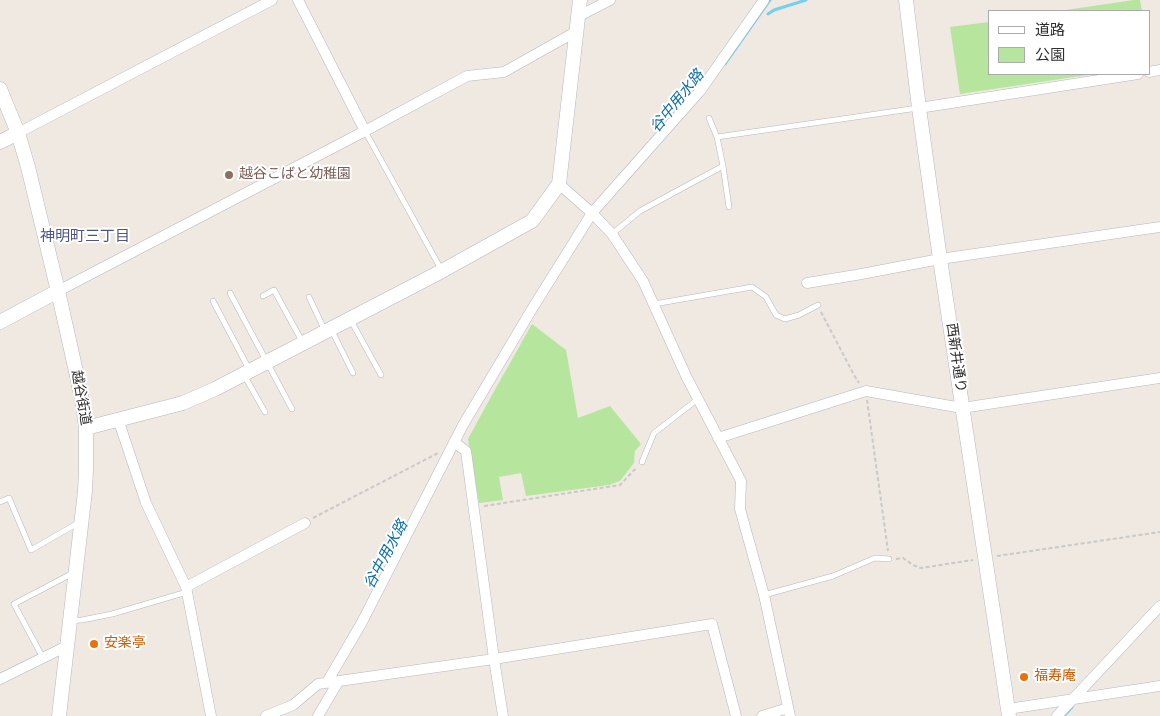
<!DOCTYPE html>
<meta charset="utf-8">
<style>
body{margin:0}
#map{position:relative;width:1160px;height:716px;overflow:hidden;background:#efe9e1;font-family:"Source Sans 3","Noto Sans JP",sans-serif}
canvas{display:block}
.legend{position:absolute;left:988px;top:10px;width:162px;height:65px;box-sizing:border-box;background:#fff;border:1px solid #ababab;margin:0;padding:6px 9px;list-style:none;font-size:15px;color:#2e2e2e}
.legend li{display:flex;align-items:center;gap:10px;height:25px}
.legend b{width:25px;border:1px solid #ababab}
</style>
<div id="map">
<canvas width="1160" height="716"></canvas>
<ul class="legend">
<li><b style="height:6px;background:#fff"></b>道路</li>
<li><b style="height:14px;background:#b6e59e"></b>公園</li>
</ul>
</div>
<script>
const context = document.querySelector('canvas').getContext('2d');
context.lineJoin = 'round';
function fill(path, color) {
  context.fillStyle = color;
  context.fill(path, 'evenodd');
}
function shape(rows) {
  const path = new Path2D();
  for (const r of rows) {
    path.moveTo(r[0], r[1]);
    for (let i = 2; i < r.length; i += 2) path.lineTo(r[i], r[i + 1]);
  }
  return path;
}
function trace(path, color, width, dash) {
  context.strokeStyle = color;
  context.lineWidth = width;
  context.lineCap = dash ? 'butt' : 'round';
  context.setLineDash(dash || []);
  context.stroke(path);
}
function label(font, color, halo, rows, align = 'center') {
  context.font = font + ' "Source Sans 3","Noto Sans JP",sans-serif';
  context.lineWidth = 4;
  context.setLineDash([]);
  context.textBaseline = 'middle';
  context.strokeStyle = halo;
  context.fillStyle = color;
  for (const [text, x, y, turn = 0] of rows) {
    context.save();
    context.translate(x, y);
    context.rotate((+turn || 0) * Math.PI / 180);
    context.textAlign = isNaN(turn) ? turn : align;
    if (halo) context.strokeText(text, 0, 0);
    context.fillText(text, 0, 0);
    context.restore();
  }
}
const green = shape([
 [1134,0,1140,0,1142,11,1059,11],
 [989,22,989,74,1094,74,960,94,950,27],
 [532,324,566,350,578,418,610,406,641,444,635,451,634,463,620,481,609,485,526,496,521,473,499,477,503,500,479,503,468,439,492,395]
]);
const stream = shape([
 [768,14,774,10,806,0],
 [725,64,770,0],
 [1064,716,1072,707]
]);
const path = shape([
 [821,312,854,375,859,383],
 [867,400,888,551],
 [484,506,620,485,637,467],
 [313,518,438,453],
 [997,556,1160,532],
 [896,559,903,558,913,565,921,568,973,560]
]);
const lane = shape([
 [365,131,442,271],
 [717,137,918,108],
 [723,166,729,207],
 [612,234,640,211,723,166,717,137,709,118],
 [230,293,292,409],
 [263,296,274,290,303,343],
 [309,297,325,331],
 [213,301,250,371],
 [654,304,752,287,766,297,776,315,785,319,799,315,818,305],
 [350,319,381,375],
 [331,329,353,373],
 [244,375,265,412],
 [642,462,654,433,698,399],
 [0,502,9,498,31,550,78,523],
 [764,595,833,576,875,558,889,559],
 [70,621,82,620,112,614,187,592],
 [43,658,14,604,73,573]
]);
const street = shape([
 [298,0,365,131],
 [579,16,610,0],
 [1149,72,1160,70],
 [919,108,1138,74],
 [18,133,272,0],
 [559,184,592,213,612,234,643,281,687,378,741,481,740,509,764,595,790,716],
 [807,283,856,275,940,259,1160,227],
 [58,291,365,131,467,76,504,72,577,31],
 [118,419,146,503,186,587,211,716],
 [718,438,866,391,962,408,1160,378],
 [454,442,466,451,494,659,503,716],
 [186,587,305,523],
 [0,679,67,646],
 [327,682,361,624,463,425,532,309,592,213,700,91,764,0],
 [1008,709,1160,686],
 [266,716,293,705,318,684,494,659,712,624,736,716],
 [318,716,338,682],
 [762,716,788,708],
 [1057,716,1160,606]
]);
const secondary = shape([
 [906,0,919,108,940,259,1009,716],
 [0,89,18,133,28,167,58,291,77,376,83,405,86,428,86,470,85,491,59,716],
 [0,142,18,133],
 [0,322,58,291],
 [86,428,183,403,215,389,442,271,532,221,559,184,580,0]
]);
const markers = [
 [229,175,5,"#8d6e63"],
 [94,644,5,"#e8710a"],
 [1024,677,5,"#e8710a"]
];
const educationNames = [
 ["越谷こばと幼稚園",239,175]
];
const streetNames = [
 ["西新井通り",955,358,82],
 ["越谷街道",80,398,80]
];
const foodNames = [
 ["安楽亭",104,644],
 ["福寿庵",1034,677]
];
const waterNames = [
 ["谷中用水路",678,102,-51],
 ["谷中用水路",387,555,-62]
];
const neighbourhoodNames = [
 ["神明町三丁目",85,238]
];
fill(green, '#b6e59e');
trace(stream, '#75cff0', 3);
trace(lane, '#b4b7c1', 6);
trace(street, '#b4b7c1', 11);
trace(secondary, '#b4b7c1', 15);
trace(path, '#c9c9c9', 2, [4, 2.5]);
trace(lane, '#fff', 5);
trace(street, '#fff', 10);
trace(secondary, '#fff', 14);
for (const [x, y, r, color] of markers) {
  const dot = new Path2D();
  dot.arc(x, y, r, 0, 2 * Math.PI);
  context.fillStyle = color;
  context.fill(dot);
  trace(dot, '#fff', 2);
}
label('14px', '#785e54', '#fff', educationNames, 'left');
label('14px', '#2e2e2e', '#fff', streetNames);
label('14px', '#c56008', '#fff', foodNames, 'left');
label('italic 15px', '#0d6fa3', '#fff', waterNames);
label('15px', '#4d5680', '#fff', neighbourhoodNames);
</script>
